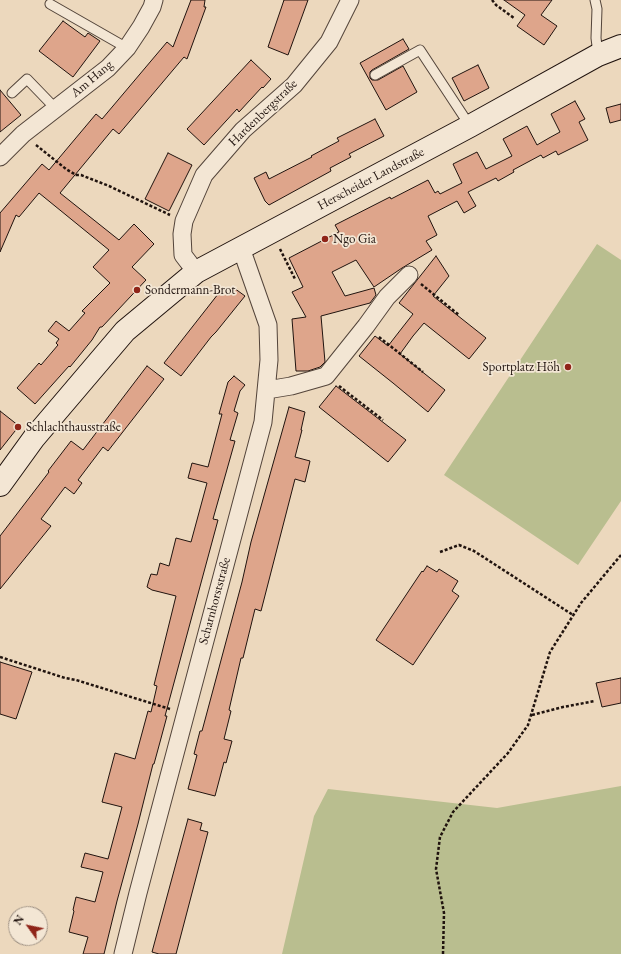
<!DOCTYPE html>
<meta charset="utf-8">
<style>
body{margin:0}
#map{position:relative;width:621px;height:954px;overflow:hidden;background:#ecd8bd;font-family:"EB Garamond",serif}
canvas{display:block}
.north{position:absolute;left:8px;top:906px;width:40px;height:40px;box-sizing:border-box;background:#f3e6d4;border:1px solid #9f9285;border-radius:50%;rotate:303deg;font-size:11px;font-weight:700;line-height:16px;text-align:center;color:#20130e}
.north::after{content:'';display:block;margin:auto;width:14px;height:18px;background:#8f2418;clip-path:polygon(50% 0,100% 100%,50% 72%,0 100%)}
</style>
<div id="map">
<canvas width="621" height="954"></canvas>
<div class="north">N</div>
</div>
<script>
const context = document.querySelector('canvas').getContext('2d');
context.lineJoin = 'round';
function fill(path, color) {
  context.fillStyle = color;
  context.fill(path, 'evenodd');
}
function shape(rows) {
  const path = new Path2D();
  for (const r of rows) {
    path.moveTo(r[0], r[1]);
    for (let i = 2; i < r.length; i += 2) path.lineTo(r[i], r[i + 1]);
  }
  return path;
}
function trace(path, color, width, dash) {
  context.strokeStyle = color;
  context.lineWidth = width;
  context.lineCap = dash ? 'butt' : 'round';
  context.setLineDash(dash || []);
  context.stroke(path);
}
function label(font, color, halo, rows, align = 'center') {
  context.font = font + ' "EB Garamond",serif';
  context.lineWidth = 3.5;
  context.setLineDash([]);
  context.textBaseline = 'middle';
  context.strokeStyle = halo;
  context.fillStyle = color;
  for (const [text, x, y, turn = 0] of rows) {
    context.save();
    context.translate(x, y);
    context.rotate((+turn || 0) * Math.PI / 180);
    context.textAlign = isNaN(turn) ? turn : align;
    if (halo) context.strokeText(text, 0, 0);
    context.fillText(text, 0, 0);
    context.restore();
  }
}
const green = shape([
 [597,244,621,260,621,501,578,565,444,475],
 [621,786,621,954,282,954,314,816,328,789,497,808]
]);
const building = shape([
 [191,0,205,0,204,7,206,7,187,59,184,57,119,134,113,129,60,193,119,240,134,224,154,244,132,267,146,280,102,327,100,327,92,340,70,367,69,366,35,404,17,388,39,363,41,365,58,345,56,343,59,339,48,331,56,321,69,331,85,313,82,311,110,283,93,267,109,250,39,193,19,217,16,215,0,252,0,213,42,164,49,170,96,114,102,119,167,42,173,47,191,0],
 [284,0,308,0,288,55,268,47,284,0],
 [504,0,552,0,541,15,557,26,544,45,517,26,525,15,504,0],
 [63,21,85,37,88,33,100,41,73,77,39,51,63,21],
 [403,39,409,49,372,70,370,72,370,78,372,80,378,80,403,66,417,92,386,110,360,63,403,39],
 [251,60,271,79,263,88,262,87,239,112,237,109,204,145,187,129,251,60],
 [478,65,489,88,464,101,452,78,478,65],
 [0,90,21,115,0,132,0,90],
 [575,101,585,119,579,122,588,140,558,155,556,151,543,158,541,155,513,170,514,172,498,181,496,178,468,192,476,206,464,213,457,201,428,216,437,235,426,241,432,250,402,268,374,287,356,260,332,272,345,296,374,288,376,295,370,303,321,316,325,362,320,367,308,371,296,371,292,319,306,317,292,292,303,287,289,258,339,232,335,225,390,197,391,199,428,180,435,193,438,191,440,194,462,183,453,164,477,152,486,169,512,156,503,139,527,126,537,145,549,138,560,132,551,114,575,101],
 [621,104,621,120,610,123,606,108,621,104],
 [375,119,384,136,349,154,351,157,330,168,331,171,269,205,265,201,254,178,266,172,269,179,312,157,311,156,339,141,337,138,375,119],
 [168,153,192,165,169,211,145,199,168,153],
 [436,256,449,276,433,296,486,338,469,359,424,323,413,336,400,354,445,390,428,412,393,383,359,356,375,336,388,346,402,328,413,314,399,303,436,256],
 [234,288,245,296,216,332,211,337,181,376,164,363,222,289,229,295,234,288],
 [147,366,164,379,108,451,103,447,78,480,82,483,74,494,65,487,41,519,51,526,0,589,0,536,49,472,48,471,71,441,83,450,147,366],
 [234,376,245,385,240,391,234,411,238,413,230,440,235,441,213,519,218,520,165,716,167,716,160,742,154,764,153,764,138,824,117,901,104,954,83,954,88,937,69,932,74,911,73,910,76,897,95,902,103,872,81,867,85,853,108,859,122,807,102,802,115,753,135,759,148,711,151,712,157,686,154,685,176,596,152,590,147,587,149,580,151,574,157,575,160,563,169,566,176,538,191,542,207,483,188,478,192,463,208,467,222,414,219,414,228,382,234,376],
 [336,386,406,440,388,462,319,407,336,386],
 [289,407,305,412,301,430,302,430,295,457,310,461,305,482,295,479,261,611,255,609,243,658,241,658,229,710,231,711,224,739,232,741,226,763,224,762,215,796,188,789,197,755,194,754,200,731,202,731,242,582,251,542,289,407],
 [0,411,19,426,0,450,0,411],
 [427,566,437,572,439,569,458,581,452,591,459,596,413,665,376,640,422,571,423,572,427,566],
 [0,662,32,672,16,719,0,714,0,662],
 [621,678,621,703,602,707,596,683,621,678],
 [188,819,202,823,200,830,208,832,176,954,159,954,152,952,188,819]
]);
const path = shape([
 [492,0,496,5,514,18],
 [36,145,66,169,76,175,81,175,109,186,170,215],
 [280,249,295,279],
 [421,284,459,315],
 [379,337,423,372],
 [339,386,383,420],
 [440,552,459,545,474,551,573,615],
 [0,657,65,678,76,680,170,709],
 [532,715,563,707,595,701],
 [443,954,444,913,436,869,440,837,453,812,508,753,528,725,550,652,581,603,621,555]
]);
const lane = shape([
 [595,0,597,9,596,38,598,54],
 [50,4,127,48],
 [375,75,420,50,470,126],
 [12,93,27,79,56,109]
]);
const street = shape([
 [0,157,23,134,108,68,127,48,141,27,152,7,154,0],
 [196,272,183,255,182,234,184,221,204,175,243,130,294,85,329,42,350,0],
 [267,390,291,386,326,376,366,326,387,297,409,275],
 [123,954,138,893,263,422,269,360,268,325,241,248]
]);
const secondary = shape([
 [0,485,34,438,125,331,196,272,470,126,598,55,621,46]
]);
const markers = [
 [325,239,4,"#8f2418"],
 [137,290,4,"#8f2418"],
 [568,367,4,"#8f2418"],
 [18,427,4,"#8f2418"]
];
const streetNames = [
 ["Am Hang",92,79,-40],
 ["Hardenbergstraße",263,113,-44],
 ["Herscheider Landstraße",371,179,-28],
 ["Scharnhorststraße",215,601,-75]
];
const poiNames = [
 ["Ngo Gia",333,239],
 ["Sondermann-Brot",145,290],
 ["Sportplatz Höh",560,367,"right"],
 ["Schlachthausstraße",26,427]
];
fill(green, '#b9be8f');
fill(building, '#dea58b');
trace(building, '#20130e', 1);
trace(lane, '#53443a', 11);
trace(street, '#53443a', 19);
trace(secondary, '#20130e', 24);
trace(path, '#20130e', 2.5, [3, 2]);
trace(lane, '#f3e6d4', 9);
trace(street, '#f3e6d4', 17);
trace(secondary, '#f3e6d4', 22);
for (const [x, y, r, color] of markers) {
  const dot = new Path2D();
  dot.arc(x, y, r, 0, 2 * Math.PI);
  context.fillStyle = color;
  context.fill(dot);
  trace(dot, '#f3e6d4', 1.5);
}
label('13px', '#20130e', '#f3e6d4', streetNames);
label('13px', '#20130e', '#f3e6d4', poiNames, 'left');
</script>
